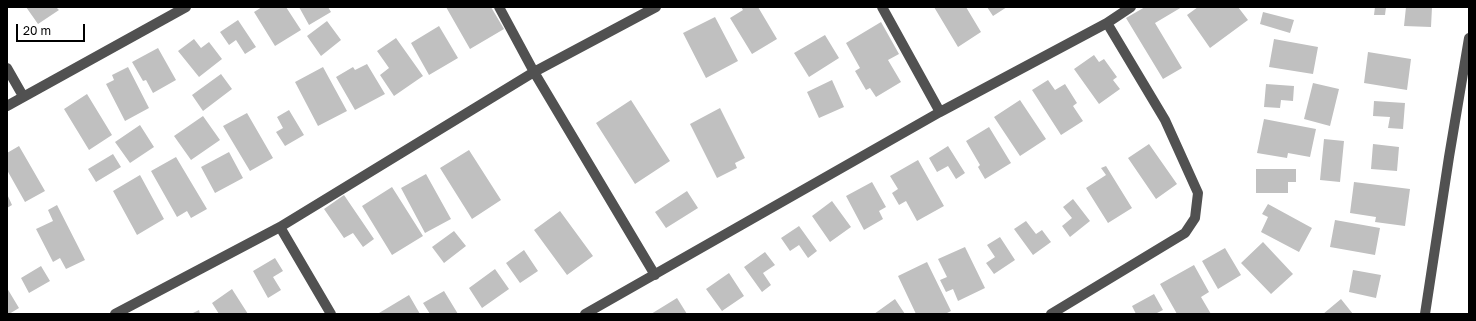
<!DOCTYPE html>
<style>
body{margin:0}
#map{position:relative;width:1476px;height:321px;overflow:hidden;background:#fff;font-family:"Golos Text",sans-serif}
canvas{display:block}
.frame{position:absolute;inset:0;border:8px solid #000;pointer-events:none}
.scale{position:absolute;left:16px;top:24px;width:69px;height:18px;box-sizing:border-box;border:2px solid #000;border-top:0;padding-left:5px;font-size:12px;line-height:14px;white-space:nowrap;color:#000;-webkit-text-stroke:3px #fff;paint-order:stroke}
</style>
<div id="map">
<canvas width="1476" height="321"></canvas>
<div class="frame"></div>
<div class="scale">20 m</div>
</div>
<script>
const context = document.querySelector('canvas').getContext('2d');
context.lineJoin = 'round';
function fill(path, color) {
  context.fillStyle = color;
  context.fill(path, 'evenodd');
}
function shape(rows) {
  const path = new Path2D();
  for (const r of rows) {
    path.moveTo(r[0], r[1]);
    for (let i = 2; i < r.length; i += 2) path.lineTo(r[i], r[i + 1]);
  }
  return path;
}
function trace(path, color, width, dash) {
  context.strokeStyle = color;
  context.lineWidth = width;
  context.lineCap = dash ? 'butt' : 'round';
  context.setLineDash(dash || []);
  context.stroke(path);
}
const building = shape([
 [26,7,56,7,59,10,38,24],
 [262,7,286,7,301,30,275,46,254,12],
 [299,7,328,7,331,12,309,25],
 [446,7,491,7,504,29,470,49],
 [741,7,758,7,777,39,752,54,730,18,743,10],
 [934,7,966,7,981,32,958,47],
 [987,7,1007,7,993,16],
 [1145,7,1182,7,1155,23,1182,68,1163,79,1126,18],
 [1198,7,1238,7,1248,20,1210,48,1187,15],
 [1375,7,1386,7,1385,15,1374,15],
 [1406,7,1432,7,1431,27,1404,26],
 [1263,12,1294,20,1290,33,1260,24],
 [715,17,738,61,706,78,683,33],
 [238,20,256,47,245,54,236,40,229,45,220,32],
 [327,21,341,40,321,56,307,36],
 [881,22,899,54,888,60,901,82,876,97,870,88,866,90,855,71,860,68,846,43],
 [439,26,458,58,429,75,411,43],
 [825,35,839,58,809,77,794,53],
 [396,38,423,76,394,96,380,75,389,68,377,51],
 [194,39,201,48,209,42,222,59,199,77,178,51],
 [1274,39,1318,47,1313,74,1269,67],
 [158,48,176,80,153,93,146,80,143,81,132,62],
 [1368,52,1411,59,1407,90,1364,83],
 [1094,55,1099,62,1104,59,1117,77,1113,80,1120,89,1099,104,1074,69],
 [367,64,385,94,355,110,336,77,353,67,355,70],
 [128,67,149,108,125,121,106,84,114,80,112,75],
 [323,67,347,111,318,126,295,82],
 [221,74,232,89,203,111,192,95],
 [832,80,844,107,819,118,807,92],
 [1048,80,1055,90,1065,84,1077,103,1073,106,1083,121,1061,135,1032,90],
 [1313,83,1339,89,1330,126,1304,119],
 [1266,84,1294,86,1293,101,1281,100,1280,108,1264,107],
 [87,94,112,135,89,150,64,109],
 [631,100,670,161,635,184,596,123],
 [1020,100,1046,139,1020,156,994,117],
 [1374,101,1405,103,1403,129,1388,128,1390,117,1373,116],
 [720,108,745,158,735,163,737,168,717,178,690,124],
 [289,110,304,135,285,146,276,132,283,128,277,117],
 [247,113,273,158,250,171,223,126],
 [203,116,220,140,191,160,174,136],
 [1264,119,1316,129,1310,157,1288,153,1287,158,1257,153],
 [140,125,154,147,130,163,115,142],
 [989,127,1011,163,985,179,978,167,980,165,966,141],
 [1324,139,1344,141,1340,182,1320,180],
 [1149,144,1177,184,1156,199,1128,158],
 [1373,144,1399,147,1397,171,1371,169],
 [19,146,45,191,25,202,7,170,7,153],
 [948,146,965,173,956,179,948,166,937,172,929,158],
 [469,150,501,200,472,219,440,168],
 [229,152,243,178,215,193,201,167],
 [113,154,121,167,96,182,88,169],
 [176,157,207,209,191,218,187,211,177,217,151,171],
 [918,160,944,206,917,221,906,201,899,205,892,193,898,189,890,176],
 [1106,166,1132,208,1108,223,1086,188,1106,175,1101,168],
 [1256,169,1296,169,1296,182,1288,182,1288,193,1256,193],
 [426,174,451,219,425,233,401,188],
 [140,175,164,219,137,235,113,191],
 [872,182,886,207,879,211,883,219,864,230,846,196],
 [1354,182,1410,189,1405,226,1375,222,1376,217,1350,213],
 [392,187,423,236,392,255,362,206],
 [687,191,698,208,666,228,655,212],
 [7,194,12,205,7,208],
 [344,195,374,239,363,247,353,233,344,238,324,209],
 [1073,199,1090,221,1070,237,1062,226,1072,218,1063,207],
 [832,201,851,227,830,242,812,216],
 [1268,204,1312,228,1299,252,1261,232,1268,217,1262,214],
 [57,205,85,260,66,269,60,258,53,262,36,229,53,221,48,210],
 [560,211,593,256,567,275,534,230],
 [1335,220,1380,228,1375,255,1330,247],
 [1026,221,1036,234,1042,230,1051,242,1033,255,1014,229],
 [799,226,817,251,808,258,799,245,790,251,781,238],
 [454,231,466,246,444,263,432,247],
 [1000,237,1015,260,994,274,986,263,995,257,987,245],
 [1263,242,1293,274,1271,294,1241,263],
 [965,247,985,288,958,301,953,289,946,292,940,280,947,277,938,259],
 [1225,248,1241,275,1218,289,1202,261],
 [524,250,538,271,520,283,506,263],
 [765,252,775,265,763,273,771,285,762,292,744,267],
 [275,258,283,271,273,277,281,290,268,298,253,271],
 [927,262,951,311,945,314,916,314,898,276],
 [1194,265,1209,292,1201,297,1211,314,1177,314,1160,284],
 [41,266,50,281,29,293,21,278],
 [495,269,509,289,482,308,469,288],
 [1353,270,1381,275,1376,298,1349,292],
 [729,273,744,296,722,311,706,289],
 [7,288,19,308,9,314,7,314],
 [232,289,248,314,219,314,212,303],
 [444,291,458,314,430,314,423,303],
 [1154,294,1163,310,1155,314,1136,314,1132,306],
 [409,295,420,314,380,314,379,313],
 [677,298,687,314,651,314],
 [895,299,905,314,874,314],
 [1341,299,1353,314,1323,314],
 [199,310,200,314,191,314]
]);
const minor = shape([
 [499,7,534,72,655,275],
 [882,7,940,112],
 [7,68,23,96],
 [7,106,186,7],
 [280,227,331,314],
 [115,314,280,227,534,72,656,7],
 [585,314,940,112,1107,23],
 [1051,314,1185,233,1195,218,1198,193,1165,120,1107,23,1131,7],
 [1425,314,1449,157,1469,38]
]);
fill(building, '#c0c0c0');
trace(minor, '#515151', 10);
</script>
